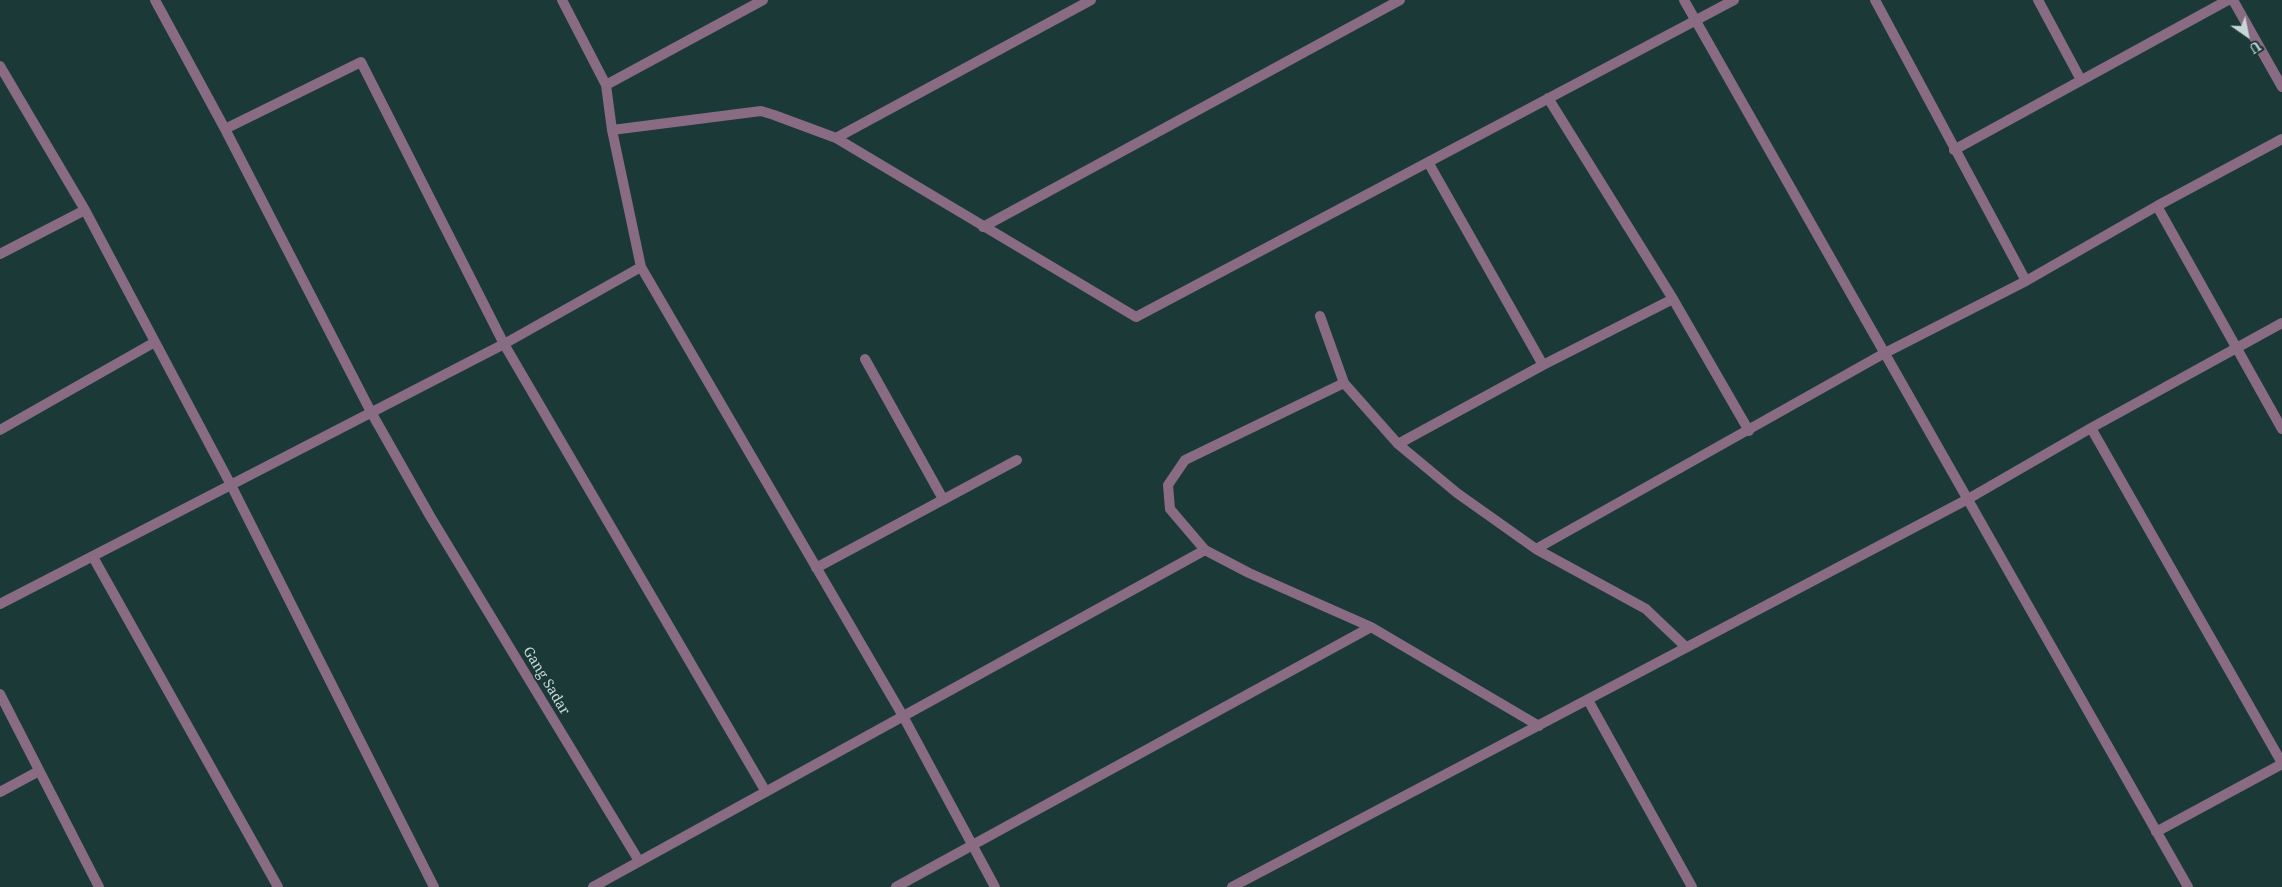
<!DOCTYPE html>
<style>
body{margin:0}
#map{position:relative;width:2282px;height:887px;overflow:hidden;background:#1a3937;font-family:"Noto Serif",serif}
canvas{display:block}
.north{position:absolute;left:2222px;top:10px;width:50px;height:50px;-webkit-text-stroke:4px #1a3937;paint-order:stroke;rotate:147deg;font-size:14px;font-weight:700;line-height:20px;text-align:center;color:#c6d7d5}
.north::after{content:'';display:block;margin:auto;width:18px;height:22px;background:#c6d7d5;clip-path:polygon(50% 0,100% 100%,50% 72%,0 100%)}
</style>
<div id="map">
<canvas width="2282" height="887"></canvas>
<div class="north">U</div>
</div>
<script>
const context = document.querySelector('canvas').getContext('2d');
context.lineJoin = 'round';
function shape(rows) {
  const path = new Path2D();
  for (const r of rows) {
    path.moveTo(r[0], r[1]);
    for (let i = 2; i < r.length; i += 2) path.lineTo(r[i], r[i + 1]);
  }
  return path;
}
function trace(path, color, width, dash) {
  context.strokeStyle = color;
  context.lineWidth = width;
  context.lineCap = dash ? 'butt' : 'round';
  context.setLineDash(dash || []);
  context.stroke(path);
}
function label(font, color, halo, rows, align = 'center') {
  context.font = font + ' "Noto Serif",serif';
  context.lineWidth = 4;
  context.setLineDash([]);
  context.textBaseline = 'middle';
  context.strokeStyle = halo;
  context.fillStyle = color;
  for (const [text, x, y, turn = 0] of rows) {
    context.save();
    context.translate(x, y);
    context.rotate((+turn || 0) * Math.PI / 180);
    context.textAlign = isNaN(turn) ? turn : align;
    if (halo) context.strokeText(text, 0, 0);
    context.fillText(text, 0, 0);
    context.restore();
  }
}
const minor = shape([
 [155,0,225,129,371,412,430,516,639,861],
 [1684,0,2188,887],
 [1875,0,2026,281],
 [2038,0,2081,80],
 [2233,0,2282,87],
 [0,66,85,210,231,485,434,887],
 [606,85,763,0],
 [1548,98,1673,299,1749,431],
 [225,129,361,62,504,344,766,792],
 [612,130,761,111,774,115,836,138,1136,317,1734,0],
 [836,138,1091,0],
 [1954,150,2228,0],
 [1428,162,1543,365],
 [2157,206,2282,429],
 [983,227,1400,0],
 [0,254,85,210],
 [641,267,903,716,995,887],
 [1320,316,1344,383,1398,444,1457,493,1536,549,1646,609,1686,647],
 [865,359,943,499],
 [2091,428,2282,763],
 [0,430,155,342],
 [1398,444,1543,365,1673,299],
 [1536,549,1883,354,2026,281,2157,206,2282,139],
 [1205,550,1170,509,1168,485,1185,460,1344,383],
 [93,557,278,887],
 [816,568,1017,460],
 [0,604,504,344,641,267,612,130,606,85,562,0],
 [0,694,99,887],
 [1588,700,1692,887],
 [0,792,39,771],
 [2156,832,2282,764],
 [593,887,1205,550,1249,573,1371,627,1539,726],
 [896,887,1371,627],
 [1232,887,1968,499,2091,428,2282,323]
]);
const streetNames = [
 ["Gang Sadar",546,681,59]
];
trace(minor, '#896b84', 10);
label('14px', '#c6d7d5', '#1a3937', streetNames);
</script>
